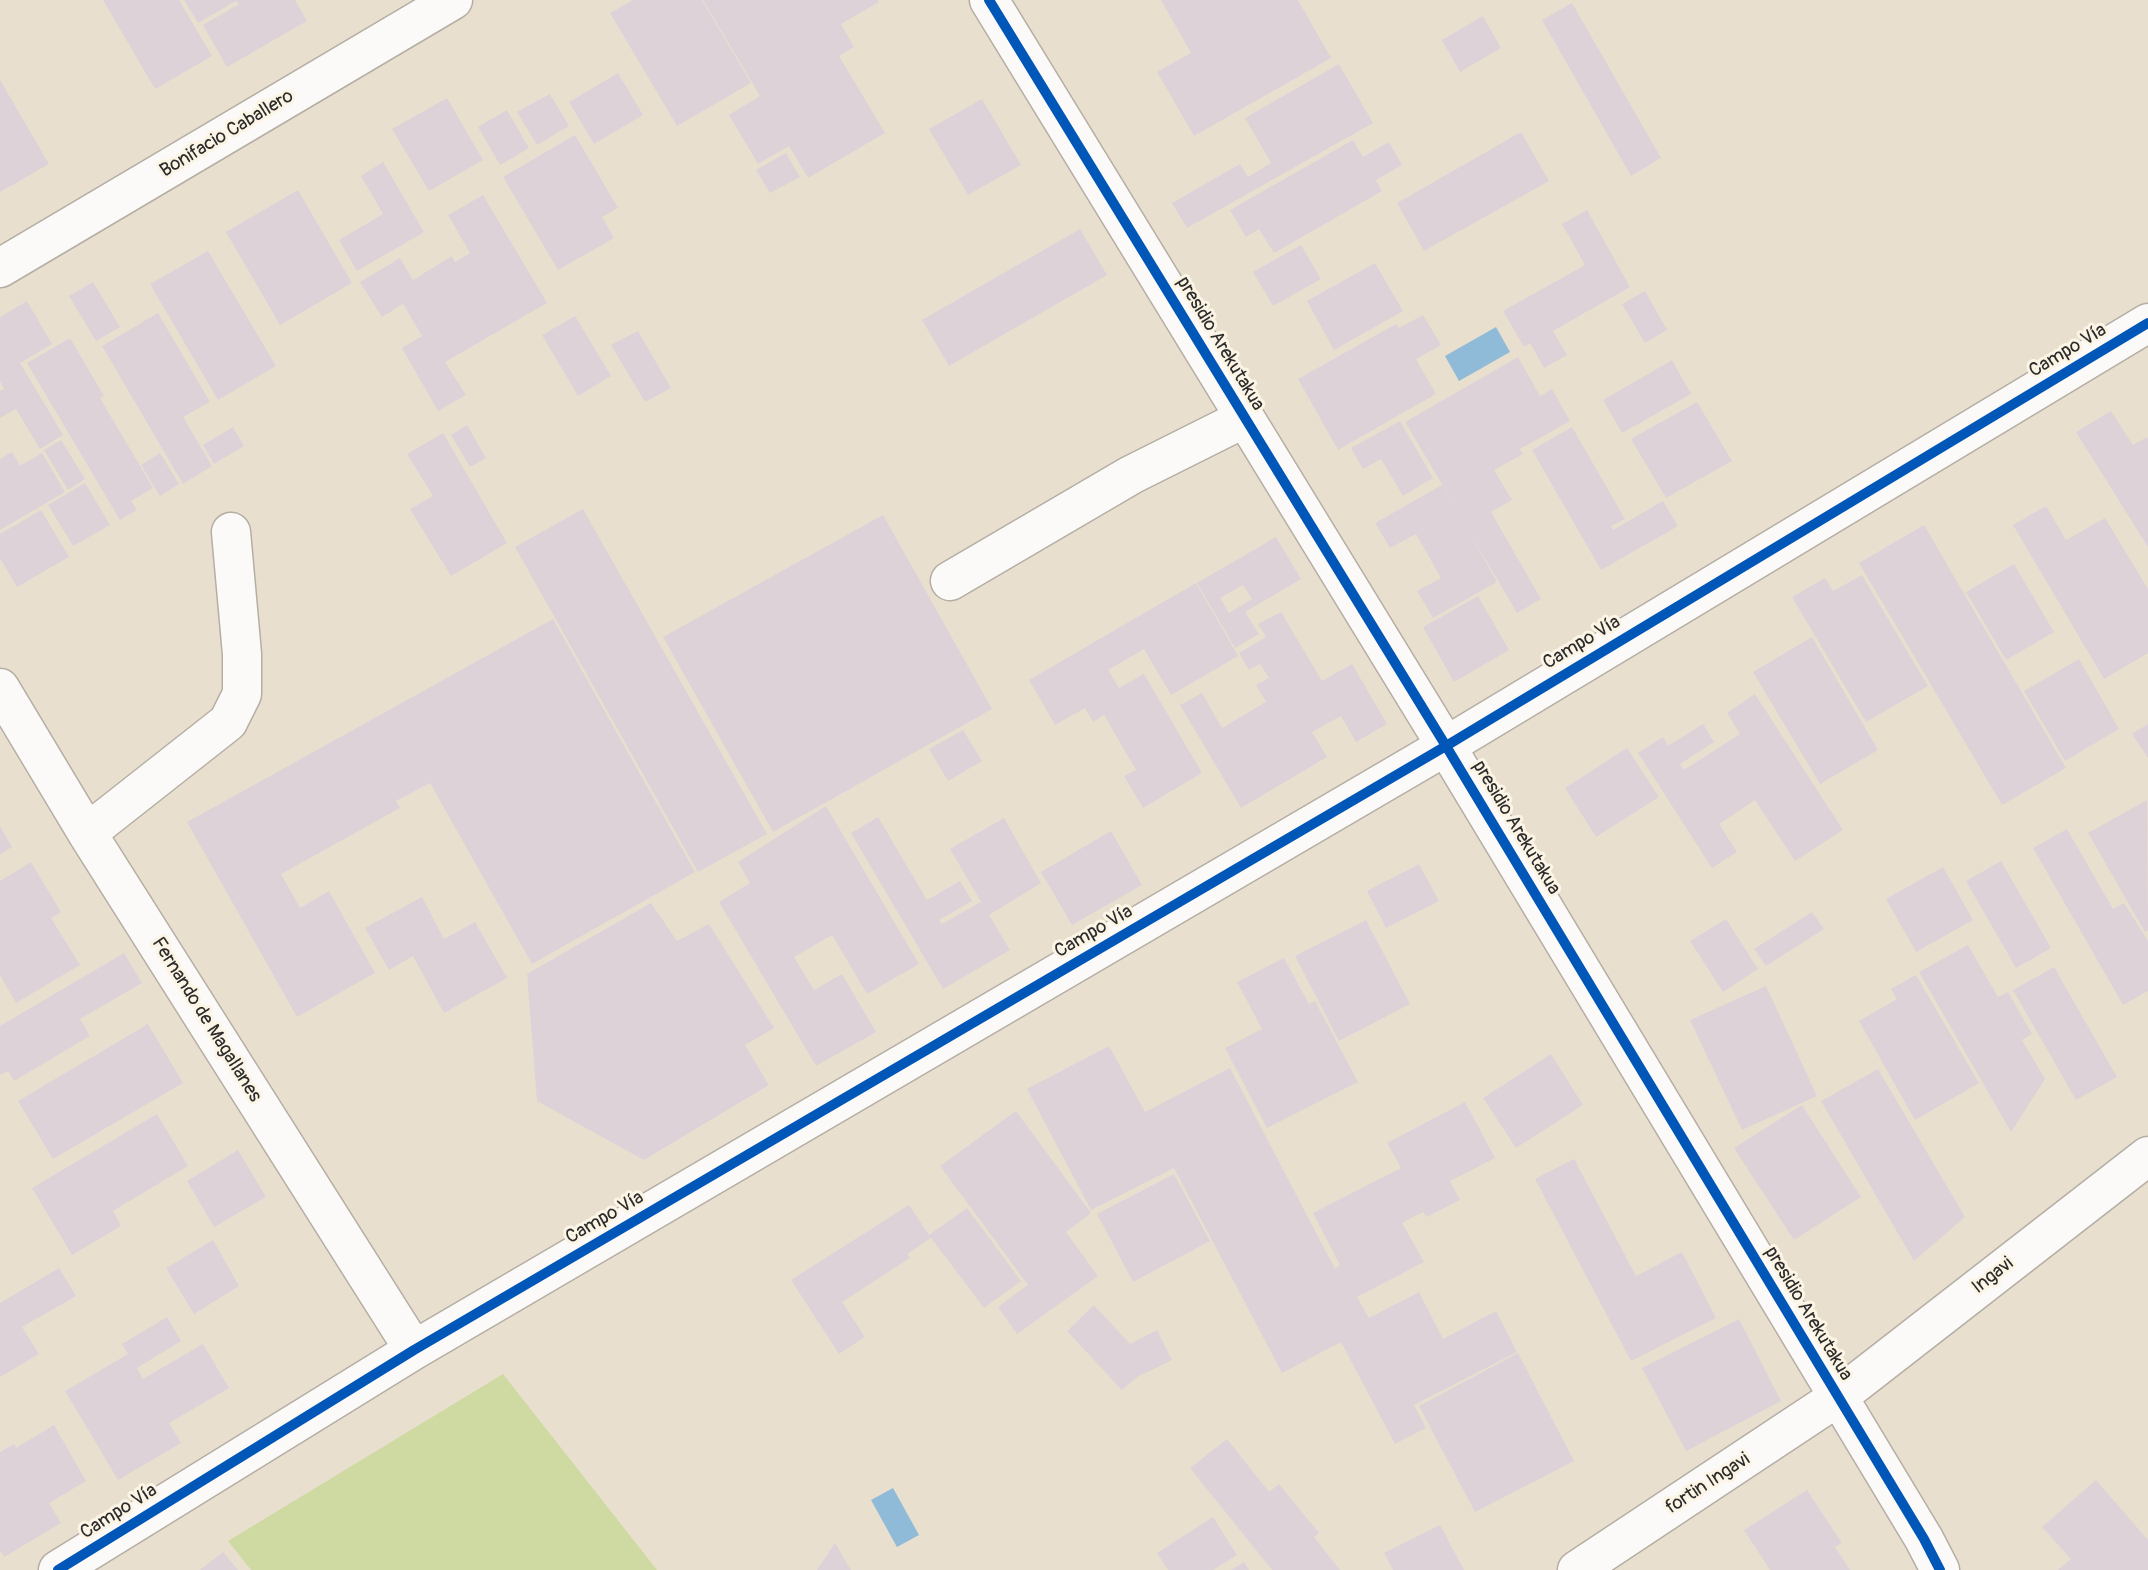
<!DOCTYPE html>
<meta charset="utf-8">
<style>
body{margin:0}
canvas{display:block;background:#e9dfcf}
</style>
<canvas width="2148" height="1570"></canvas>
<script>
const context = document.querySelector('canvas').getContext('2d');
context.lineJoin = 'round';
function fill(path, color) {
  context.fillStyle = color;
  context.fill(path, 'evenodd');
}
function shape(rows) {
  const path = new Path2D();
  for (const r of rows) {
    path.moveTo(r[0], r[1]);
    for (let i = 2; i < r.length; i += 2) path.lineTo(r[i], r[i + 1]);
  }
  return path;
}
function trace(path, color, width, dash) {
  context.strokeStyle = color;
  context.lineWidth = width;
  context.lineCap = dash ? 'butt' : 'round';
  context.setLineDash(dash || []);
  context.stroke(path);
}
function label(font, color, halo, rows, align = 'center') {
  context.font = font + ' Pangolin,sans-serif';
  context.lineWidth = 6;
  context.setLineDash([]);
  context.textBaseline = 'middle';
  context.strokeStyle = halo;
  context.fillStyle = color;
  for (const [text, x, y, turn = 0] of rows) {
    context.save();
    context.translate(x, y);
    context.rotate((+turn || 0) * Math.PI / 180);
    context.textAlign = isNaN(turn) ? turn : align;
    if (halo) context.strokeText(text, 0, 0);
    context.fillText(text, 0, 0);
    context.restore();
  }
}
const green = shape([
 [503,1374,657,1570,251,1570,228,1541]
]);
const water = shape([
 [1496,327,1510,352,1459,381,1445,356],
 [893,1488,919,1535,897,1547,871,1500]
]);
const building = shape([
 [103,0,179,0,212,56,155,89],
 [184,0,295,0,307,21,227,67,203,25,239,4,236,1,198,23],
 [633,0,702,0,751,83,677,126,610,13],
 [703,0,878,0,879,2,841,24,854,47,839,56,885,133,808,178,789,146,758,164,729,115,760,96],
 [1161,0,1298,0,1331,58,1194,136,1157,72,1191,53],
 [1572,3,1661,158,1631,176,1542,20],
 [1483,16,1501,48,1460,72,1442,40],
 [1339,64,1373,123,1187,228,1172,203,1240,164,1248,177,1271,163,1245,118],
 [618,73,643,115,594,144,569,102],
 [0,80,49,164,0,192],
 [550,94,569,126,537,145,517,112],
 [447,98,483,160,429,191,392,129],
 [982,99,1021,165,968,195,929,129],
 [507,110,529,148,500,165,478,127],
 [1521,132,1549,181,1424,251,1397,203],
 [575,135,618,208,602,217,614,238,558,270,503,177],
 [1353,140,1363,157,1389,142,1402,165,1376,180,1382,191,1274,253,1259,229,1246,237,1230,210],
 [786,153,800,177,770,193,756,170],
 [383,162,424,232,357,271,339,240,383,214,361,176],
 [298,190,352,283,280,325,226,232],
 [483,195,547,303,445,362,466,395,438,411,402,348,422,336,403,304,382,317,360,282,400,258,413,280,452,256,455,262,470,253,448,215],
 [1587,210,1630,287,1553,331,1567,355,1544,368,1530,343,1524,347,1503,311,1585,265,1562,224],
 [1080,229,1107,275,949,366,922,320],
 [1301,245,1321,279,1273,306,1253,272],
 [208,251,276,366,218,400,150,284],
 [1375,263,1403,311,1334,350,1307,301],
 [93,282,120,327,96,341,69,296],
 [1645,291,1667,330,1645,343,1622,304],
 [27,301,52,344,20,363,63,435,40,449,16,409,0,418,0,391,4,389,0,381,0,317],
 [158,313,210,402,183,417,212,466,183,484,102,346],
 [1423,315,1441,345,1416,359,1436,394,1338,450,1298,379,1396,324,1399,328],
 [575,316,611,376,578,396,542,335],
 [638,331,671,388,645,402,611,345],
 [70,338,104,396,100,398,153,488,131,501,137,510,120,520,27,363],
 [1518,357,1540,396,1552,389,1570,421,1520,449,1523,454,1494,470,1512,500,1491,512,1541,599,1517,613,1470,533,1497,582,1433,618,1417,591,1441,578,1416,534,1390,548,1375,523,1442,485,1458,511,1405,422],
 [1672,360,1691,394,1622,433,1603,400],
 [1697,402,1732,461,1666,498,1631,439],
 [2111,411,2133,445,2147,437,2148,439,2148,547,2076,432],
 [1400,421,1433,478,1403,496,1381,459,1363,469,1351,448],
 [467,425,486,458,470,467,451,435],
 [233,427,244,446,214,464,203,445],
 [1572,427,1625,519,1611,526,1613,530,1663,501,1678,526,1601,570,1532,450],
 [443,433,507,543,451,576,410,509,433,496,407,454],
 [61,440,85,479,68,490,44,450],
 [12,452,20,466,42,453,65,492,0,530,0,459],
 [160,453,179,484,160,496,141,465],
 [85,483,110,525,73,546,48,505],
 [2046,506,2066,540,2105,518,2148,589,2148,653,2104,679,2013,525],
 [583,509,767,834,698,872,515,547],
 [41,510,69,557,17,587,0,558,0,534],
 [883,515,992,709,773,832,663,637],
 [1924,525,2066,768,2002,805,1859,563],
 [1276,537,1301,579,1245,612,1259,634,1235,648,1197,583],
 [1243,585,1252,599,1229,613,1220,598],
 [2014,564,2054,632,2006,660,1966,592],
 [1862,575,1928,686,1866,722,1792,597,1825,578,1833,591],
 [1196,583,1238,656,1171,695,1144,649,1108,670,1119,688,1144,674,1202,773,1143,808,1124,776,1136,770,1104,715,1093,722,1085,708,1055,725,1029,680],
 [1478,596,1509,650,1454,682,1423,627],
 [1281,612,1322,681,1352,664,1387,724,1356,742,1341,716,1312,732,1327,757,1241,808,1180,705,1202,693,1222,728,1266,702,1256,685,1269,678,1260,664,1249,670,1239,653,1266,637,1258,624],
 [553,619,695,872,532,964,430,783,396,801,400,808,281,874,300,908,329,891,375,973,297,1017,187,822],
 [1812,637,1878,750,1820,784,1753,672],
 [2079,659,2119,729,2065,761,2024,691],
 [1755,694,1843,830,1795,861,1755,800,1719,824,1737,852,1712,868,1638,753,1663,737,1668,746,1703,724,1714,742,1680,764,1684,770,1740,734,1727,713],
 [2148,724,2148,758,2132,734],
 [963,730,982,761,948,781,929,749],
 [1627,748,1659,797,1596,837,1565,788],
 [2147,800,2148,930,2145,932,2088,833],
 [826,806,919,964,867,994,832,935,794,957,814,990,842,974,876,1032,816,1066,719,902,750,883,738,862],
 [878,817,927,900,960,881,972,901,939,920,942,924,981,902,950,849,1004,818,1041,883,989,915,1010,950,943,989,851,833],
 [0,826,12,847,0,854],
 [2067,829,2113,909,2124,903,2148,941,2148,991,2123,1005,2033,848],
 [1111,831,1142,885,1072,925,1041,872],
 [2001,861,2051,948,2016,968,1966,881],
 [31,862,61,912,51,918,80,965,16,1003,0,975,0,881],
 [1419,864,1439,901,1386,928,1367,891],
 [1943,867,1973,920,1916,952,1886,899],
 [422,897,444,939,475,922,507,978,444,1013,413,956,389,970,365,928],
 [651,903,677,941,709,924,774,1028,745,1045,769,1085,644,1160,537,1101,527,974],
 [1812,912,1824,929,1766,966,1754,949],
 [1726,919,1758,969,1723,992,1690,941],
 [1366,920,1410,1004,1339,1041,1295,956],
 [1968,945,1998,997,2008,992,2032,1034,2022,1040,2045,1079,2011,1132,1919,972],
 [124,953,142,983,80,1019,90,1036,14,1081,8,1071,0,1075,0,1026],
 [1284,958,1309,1004,1315,1001,1358,1082,1267,1128,1225,1048,1262,1029,1237,982],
 [2054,967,2117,1077,2076,1100,2013,990],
 [1916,975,1979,1083,1915,1120,1859,1021,1897,999,1891,989],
 [1766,986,1817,1096,1742,1130,1690,1020],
 [148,1024,183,1083,53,1159,18,1101],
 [1109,1046,1145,1112,1230,1068,1335,1269,1340,1265,1313,1213,1401,1168,1387,1143,1465,1102,1495,1158,1450,1181,1460,1200,1427,1217,1423,1212,1402,1223,1424,1262,1357,1297,1369,1318,1419,1292,1443,1339,1496,1311,1517,1352,1414,1405,1426,1428,1395,1444,1341,1342,1282,1373,1174,1168,1091,1210,1027,1089],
 [1551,1054,1583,1105,1516,1148,1483,1098],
 [1878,1069,1965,1217,1914,1261,1821,1101],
 [1802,1105,1861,1197,1794,1240,1734,1148],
 [1016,1111,1091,1213,1066,1232,1098,1276,1017,1334,998,1307,1028,1285,940,1166],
 [157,1114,188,1166,113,1211,121,1226,72,1255,32,1188],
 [238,1150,266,1197,214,1227,187,1181],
 [1574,1159,1636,1276,1682,1252,1716,1318,1631,1361,1535,1179],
 [1174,1174,1210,1241,1133,1282,1097,1214],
 [909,1205,929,1235,967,1208,1021,1281,984,1308,931,1238,907,1254,910,1258,842,1302,865,1337,839,1354,791,1280],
 [213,1240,239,1286,194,1314,166,1268],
 [59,1268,76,1296,22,1327,39,1354,0,1377,0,1303],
 [1094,1305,1130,1344,1157,1330,1172,1360,1137,1377,1122,1390,1067,1331],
 [167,1317,181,1341,137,1368,143,1379,203,1344,229,1388,169,1423,181,1443,118,1480,65,1391,128,1354,122,1344],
 [1739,1319,1781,1401,1686,1451,1642,1368],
 [1518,1353,1574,1461,1475,1512,1419,1406],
 [54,1425,86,1481,49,1503,61,1523,4,1557,0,1550,0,1452,14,1444,16,1448],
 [1227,1439,1269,1492,1279,1484,1319,1533,1314,1537,1340,1570,1272,1570,1190,1468],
 [2096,1480,2148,1540,2148,1570,2058,1570,2071,1559,2042,1527],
 [1807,1490,1842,1543,1835,1547,1850,1570,1770,1570,1744,1530],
 [1213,1517,1237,1555,1213,1570,1168,1570,1157,1553],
 [1440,1525,1464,1570,1393,1570,1384,1553],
 [835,1543,851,1570,817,1570],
 [223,1552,238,1570,200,1570],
 [1244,1562,1249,1570,1231,1570]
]);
const minor = shape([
 [989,0,1446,746,1924,1539,1940,1570],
 [0,268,453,0],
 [950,581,1131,475,1245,418],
 [0,688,87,833,414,1350],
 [87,833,228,722,242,694,242,654,231,532],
 [58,1570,414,1350,1446,746,2148,323],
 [1577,1570,1838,1397,2148,1156]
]);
const cycleway = shape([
 [989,0,1446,746,1924,1539,1940,1570],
 [58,1570,414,1350,1446,746,2148,323]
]);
const streetNames = [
 ["Bonifacio Caballero",227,134,-31],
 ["presidio Arekutakua",1220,344,59],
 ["Campo Vía",2068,351,-31],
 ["Campo Vía",1582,643,-31],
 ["presidio Arekutakua",1516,828,59],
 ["Campo Vía",1094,932,-30],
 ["Fernando de Magallanes",206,1020,58],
 ["Campo Vía",605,1218,-30],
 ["Ingavi",1993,1276,-38],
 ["presidio Arekutakua",1808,1314,59],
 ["fortin Ingavi",1708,1484,-33],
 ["Campo Vía",119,1512,-32]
];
fill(green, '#cedaa2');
fill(water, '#8fbbd9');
fill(building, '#ded2d9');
trace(minor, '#b4aea4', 41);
trace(minor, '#fcfaf8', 38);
trace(cycleway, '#0057b8', 10);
label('19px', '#2b2b2b', '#fcf5e5', streetNames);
</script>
